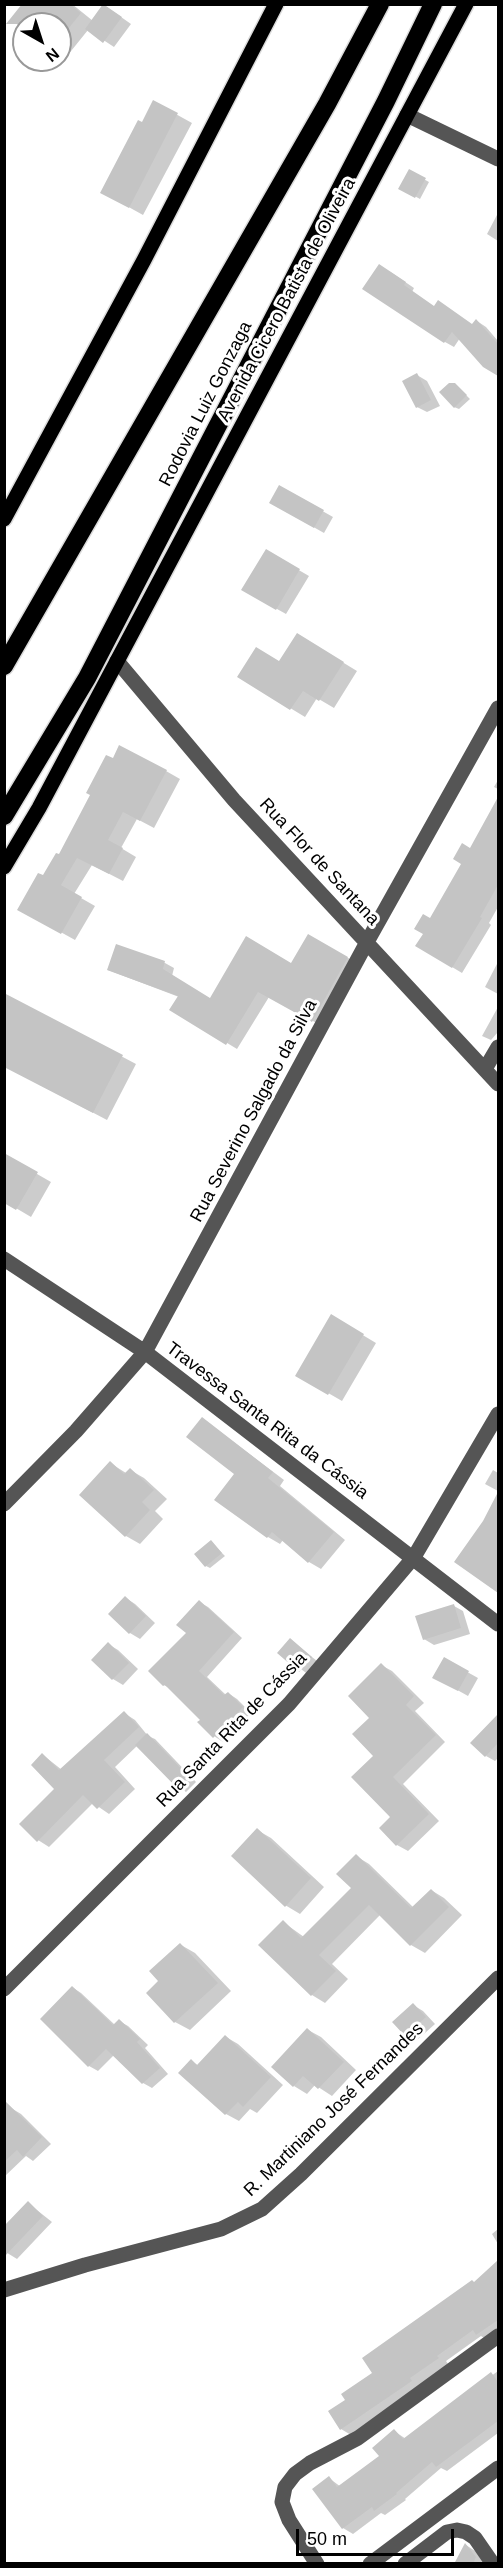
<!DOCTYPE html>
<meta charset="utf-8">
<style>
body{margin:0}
#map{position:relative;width:503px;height:2568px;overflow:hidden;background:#fff;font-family:Helvetica,sans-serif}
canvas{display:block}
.frame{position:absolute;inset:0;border:6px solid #000;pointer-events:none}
.north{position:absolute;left:12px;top:12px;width:60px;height:60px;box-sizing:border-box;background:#fff;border:2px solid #999;border-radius:50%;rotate:141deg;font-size:16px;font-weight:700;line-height:24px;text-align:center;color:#000}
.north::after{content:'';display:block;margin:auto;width:21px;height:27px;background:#000;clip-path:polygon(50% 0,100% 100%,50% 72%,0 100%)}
.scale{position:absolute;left:296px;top:2529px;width:158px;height:27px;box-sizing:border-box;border:3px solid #000;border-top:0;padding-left:8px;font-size:18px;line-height:21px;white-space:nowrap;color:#000;-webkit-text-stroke:4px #fff;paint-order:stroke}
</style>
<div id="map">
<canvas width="503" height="2568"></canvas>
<div class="frame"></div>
<div class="north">N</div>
<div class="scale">50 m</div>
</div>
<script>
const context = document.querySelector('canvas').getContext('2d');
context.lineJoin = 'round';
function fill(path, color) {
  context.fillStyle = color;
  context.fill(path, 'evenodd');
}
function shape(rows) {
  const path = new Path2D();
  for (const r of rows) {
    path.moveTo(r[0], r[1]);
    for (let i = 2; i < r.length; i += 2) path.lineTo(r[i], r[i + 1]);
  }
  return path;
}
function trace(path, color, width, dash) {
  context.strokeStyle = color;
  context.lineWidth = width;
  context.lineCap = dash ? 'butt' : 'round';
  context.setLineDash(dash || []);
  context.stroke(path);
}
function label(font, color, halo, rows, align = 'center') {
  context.font = font + ' Helvetica,sans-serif';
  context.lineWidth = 6;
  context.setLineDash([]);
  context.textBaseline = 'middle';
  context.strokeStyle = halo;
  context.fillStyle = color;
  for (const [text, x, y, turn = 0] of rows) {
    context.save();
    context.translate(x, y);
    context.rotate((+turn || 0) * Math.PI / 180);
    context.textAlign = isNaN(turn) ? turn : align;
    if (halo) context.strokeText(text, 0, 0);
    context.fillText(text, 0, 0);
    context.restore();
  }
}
const shadow = shape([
 [24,4,72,4,93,21,104,5,131,24,114,47,88,30,59,66,49,60,60,60,60,24,24,24,24,30,12,20],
 [24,31,24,41,19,37],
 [154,102,192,123,143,215,116,200,143,124],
 [409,171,429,182,420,199,400,188],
 [498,213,498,241,487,234],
 [389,271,414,288,412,292,434,307,473,325,477,321,486,327,498,341,498,374,484,366,460,338,454,347,445,342],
 [417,375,427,381,440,406,427,412,417,407],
 [455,384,470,399,459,409,454,407],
 [280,487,333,517,324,533,271,503],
 [266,551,309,576,286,614,243,590],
 [311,643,357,671,334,708,317,698,305,717,239,677,280,663],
 [166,771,180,779,154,828,137,819,121,848,136,857,123,881,92,865,74,894,95,906,75,940,19,909,59,856,92,795],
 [498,780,498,789,494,787],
 [498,800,498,907,489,923,491,925,462,973,417,946],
 [309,936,357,963,322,1026,269,997,237,1049,171,1009,179,997,108,970,117,946,165,963,174,968,172,976,210,999,292,965],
 [498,962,498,994,485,987],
 [4,994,136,1064,107,1120,4,1066],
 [498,1007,498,1032,491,1040,482,1036],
 [4,1155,51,1182,31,1217,4,1201],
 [331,1316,376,1343,342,1401,297,1375],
 [203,1419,284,1480,280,1486,345,1540,321,1569,309,1562,283,1540,280,1544,268,1537,236,1474],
 [110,1463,126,1473,130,1470,144,1478,167,1499,155,1511,163,1519,140,1544,126,1536],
 [493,1470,498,1473,498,1491,485,1484],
 [492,1538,498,1542,498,1591,456,1562],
 [211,1542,225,1556,210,1568,206,1566],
 [126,1598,135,1604,155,1623,140,1639,130,1633,110,1614],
 [199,1602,208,1607,242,1638,207,1677,226,1695,228,1693,237,1699,251,1713,223,1742,214,1736,202,1720,173,1690,164,1685,188,1633],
 [454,1606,463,1611,470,1634,434,1645,424,1639],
 [290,1640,321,1664,310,1676,279,1652],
 [108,1644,118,1650,138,1669,123,1685,113,1679,93,1660],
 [444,1659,478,1678,468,1696,434,1677],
 [381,1665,392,1671,424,1703,415,1711,445,1742,403,1784,439,1821,408,1851,397,1845,375,1756,372,1718],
 [124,1713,135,1720,148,1736,155,1739,196,1782,186,1792,179,1787,138,1745,115,1767,135,1789,109,1814,93,1803,49,1847,38,1840,56,1789,43,1755,62,1770],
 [498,1717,498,1758,495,1761,486,1756],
 [257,1830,271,1838,324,1887,300,1914,285,1905],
 [356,1856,369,1864,414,1908,431,1890,444,1898,462,1915,425,1953,411,1945,380,1915,332,1964,348,1979,325,2003,312,1995,260,1945,283,1922,304,1937,353,1888],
 [181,1945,195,1953,231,1991,190,2030,175,2022,148,1993,160,1981],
 [72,1987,81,1993,115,2025,119,2021,128,2026,148,2045,145,2048,168,2074,152,2088,143,2083,114,2055,98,2071,89,2066],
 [413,2005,423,2011,435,2024,416,2041,406,2035,395,2022],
 [308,2030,321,2037,356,2070,332,2096,315,2085,307,2094,294,2086],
 [226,2037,238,2044,283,2085,257,2113,250,2109,239,2121,226,2114,180,2072,191,2061,199,2066],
 [11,2108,21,2114,51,2144,33,2161,26,2156,4,2177,4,2114],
 [28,2203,52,2222,17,2259,4,2251],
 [498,2229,498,2244,492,2234],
 [498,2262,498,2331,487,2340,481,2336,446,2361,448,2364,351,2435,341,2429,347,2400],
 [498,2371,498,2433,447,2471,441,2468,405,2499,406,2500,385,2515,381,2513,353,2534,343,2528,329,2478,341,2487,381,2457,394,2431,406,2439],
 [466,2545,475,2551,485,2564,456,2564]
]);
const building = shape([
 [22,4,70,4,81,13,60,39,60,24,6,24],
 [103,4,122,17,103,43,85,29],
 [153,100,178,113,129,208,100,193,138,120,142,122],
 [409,169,426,178,415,198,398,189],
 [379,264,406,282,404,285,434,306,438,300,472,324,476,319,498,344,498,376,483,367,452,332,444,343,362,289],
 [417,373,431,400,416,408,402,381],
 [449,383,455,383,467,395,454,408,439,392],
 [279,485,324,510,314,528,269,503],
 [266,549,300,569,276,610,241,590],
 [297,633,344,662,319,701,303,691,290,710,237,677,256,647,279,661],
 [119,745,167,770,140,821,123,812,108,840,123,848,109,874,77,858,61,885,82,897,61,934,17,910,38,873,43,875,56,853,59,854,90,795,86,793,106,755,113,758],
 [498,797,498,885,480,917,482,918,452,968,415,946,423,934,414,929,423,914,430,918,461,864,453,859,462,843,470,848],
 [308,934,348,957,312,1022,258,992,226,1045,169,1010,178,996,107,970,116,944,165,961,163,969,210,998,246,936,291,963],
 [4,993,123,1055,93,1113,4,1067],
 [4,1153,38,1172,16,1210,4,1203],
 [331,1314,364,1334,328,1395,295,1376],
 [202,1417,273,1472,268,1478,334,1532,308,1563,272,1532,267,1538,214,1500,234,1474,186,1437],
 [110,1461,124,1474,130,1468,154,1490,142,1502,150,1510,125,1537,79,1495],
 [498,1492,498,1593,454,1562,483,1521],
 [211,1540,222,1553,205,1567,194,1554],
 [125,1596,146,1616,129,1634,108,1614],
 [199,1600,234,1632,199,1671,224,1695,228,1692,243,1707,213,1738,197,1722,200,1720,165,1685,163,1686,148,1671,186,1633,176,1625],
 [454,1604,461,1628,423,1640,415,1616],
 [290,1638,312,1657,299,1672,277,1653],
 [108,1642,129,1663,112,1680,91,1660],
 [444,1657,469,1671,458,1691,432,1678],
 [381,1663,414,1696,406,1705,436,1735,393,1777,429,1814,396,1846,379,1828,390,1817,351,1777,373,1756,352,1734,369,1718,348,1696],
 [124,1711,139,1727,104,1760,125,1782,97,1809,83,1795,37,1842,19,1824,54,1789,31,1765,42,1753,59,1770],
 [498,1714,498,1743,485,1757,470,1743],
 [147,1733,189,1777,178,1789,135,1745],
 [257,1828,311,1878,285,1907,231,1856],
 [356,1854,411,1908,431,1889,449,1907,410,1946,369,1905,319,1955,336,1971,311,1996,258,1945,283,1920,301,1938,351,1888,336,1874],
 [180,1943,218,1983,174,2023,146,1993,158,1981,149,1971],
 [72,1986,113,2025,119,2019,140,2039,137,2042,160,2068,142,2084,106,2049,88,2067,40,2019],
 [413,2003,426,2017,405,2036,392,2022],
 [307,2028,344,2062,318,2089,303,2076,293,2087,271,2067],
 [225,2035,271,2077,243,2107,238,2102,225,2115,178,2073,191,2059,197,2065],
 [4,2100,42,2137,23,2157,17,2150,4,2162],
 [28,2201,43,2216,4,2257,4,2226],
 [498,2260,498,2320,476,2335,473,2330,437,2356,439,2358,410,2378,412,2381,340,2430,328,2411,345,2400,341,2394,372,2373,362,2358,472,2280,474,2282],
 [491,2372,498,2382,498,2421,436,2467,432,2462,396,2493,397,2494,374,2511,372,2507,342,2529,312,2489,329,2476,337,2487,379,2456,372,2448,394,2429,403,2439],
 [465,2543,476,2557,473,2564,454,2564]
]);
const minor = shape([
 [407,115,498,159],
 [117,661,234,800,498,1084],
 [485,1069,498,1047],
 [4,1259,145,1352,498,1624],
 [4,1504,76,1431,145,1352,367,942,498,708],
 [4,1989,289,1704,414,1557,498,1414],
 [4,2290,85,2265,221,2229,262,2209,301,2174,498,1978],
 [317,2564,289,2520,282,2502,285,2487,295,2474,310,2463,358,2438,498,2336],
 [370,2564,498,2468],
 [405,2564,447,2532,457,2530,466,2532,475,2538,493,2564]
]);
const major = shape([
 [4,519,144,260,276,4],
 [4,867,39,808,466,4]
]);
const highway = shape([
 [4,666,327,104,380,4],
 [4,816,87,678,386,101,433,4]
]);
const streetNames = [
 ["Avenida Cicero Batista de Oliveira",287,300,-62],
 ["Rodovia Luiz Gonzaga",206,404,-63],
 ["Rua Flor de Santana",319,862,47],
 ["Rua Severino Salgado da Silva",254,1111,-62],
 ["Travessa Santa Rita da Cássia",267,1421,37],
 ["Rua Santa Rita de Cássia",232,1730,-46],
 ["R. Martiniano José Fernandes",334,2110,-44]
];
fill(shadow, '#0003');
fill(building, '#c4c4c4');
trace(major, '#dbdbdb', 18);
trace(highway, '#dbdbdb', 21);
trace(minor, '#555', 15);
trace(major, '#000', 15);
trace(highway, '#000', 18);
label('18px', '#000', '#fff', streetNames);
</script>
